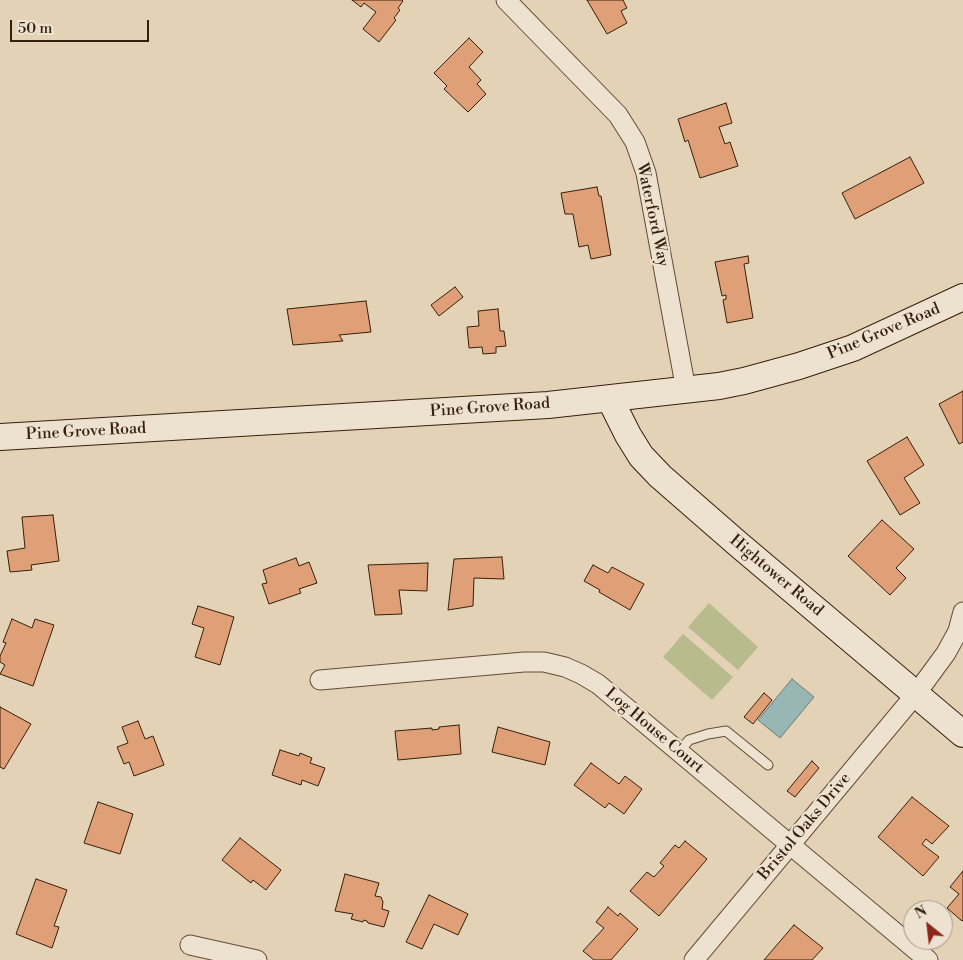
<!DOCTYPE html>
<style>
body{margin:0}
#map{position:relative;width:963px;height:960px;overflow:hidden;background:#e4d2b6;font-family:"Libre Bodoni",serif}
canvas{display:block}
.north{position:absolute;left:903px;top:900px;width:50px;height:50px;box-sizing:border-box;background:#ede2d0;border:1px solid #a39482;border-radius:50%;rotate:331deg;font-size:14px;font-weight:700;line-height:20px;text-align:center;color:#351f0c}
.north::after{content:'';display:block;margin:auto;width:18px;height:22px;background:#8f2418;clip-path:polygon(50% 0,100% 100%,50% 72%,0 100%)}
.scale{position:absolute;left:10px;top:20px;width:139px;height:22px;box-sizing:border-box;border:2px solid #351f0c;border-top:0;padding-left:6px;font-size:15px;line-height:18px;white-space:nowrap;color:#351f0c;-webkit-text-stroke:4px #ede2d0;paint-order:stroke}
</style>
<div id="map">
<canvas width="963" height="960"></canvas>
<div class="north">N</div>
<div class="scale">50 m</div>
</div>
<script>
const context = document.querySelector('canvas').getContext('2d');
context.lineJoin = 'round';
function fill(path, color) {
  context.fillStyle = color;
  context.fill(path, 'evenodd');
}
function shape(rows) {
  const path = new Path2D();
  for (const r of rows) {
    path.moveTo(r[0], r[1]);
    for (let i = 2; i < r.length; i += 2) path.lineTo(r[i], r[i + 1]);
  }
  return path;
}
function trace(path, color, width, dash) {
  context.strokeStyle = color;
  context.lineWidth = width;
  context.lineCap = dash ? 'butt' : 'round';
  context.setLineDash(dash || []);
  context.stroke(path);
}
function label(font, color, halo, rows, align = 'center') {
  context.font = font + ' "Libre Bodoni",serif';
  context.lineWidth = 4.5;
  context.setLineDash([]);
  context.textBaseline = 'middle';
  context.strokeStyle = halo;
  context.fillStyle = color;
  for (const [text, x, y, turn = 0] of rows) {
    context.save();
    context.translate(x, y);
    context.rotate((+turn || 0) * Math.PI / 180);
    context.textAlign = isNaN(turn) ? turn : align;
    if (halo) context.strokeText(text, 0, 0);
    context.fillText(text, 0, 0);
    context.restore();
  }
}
const green = shape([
 [709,603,758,647,738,670,688,627],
 [683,634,733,677,712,700,663,657]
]);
const water = shape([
 [792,679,814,697,780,738,758,720,792,679]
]);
const building = shape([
 [352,0,402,0,403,1,398,8,400,10,394,18,396,20,379,42,363,29,376,12,364,3,361,7,352,0],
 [587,0,623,0,627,8,621,11,627,23,607,34,587,0],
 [469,38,483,52,469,67,481,80,477,84,486,94,468,112,444,89,447,86,434,73,469,38],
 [726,103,732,123,719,127,725,144,730,142,738,166,700,178,688,140,685,142,678,119,726,103],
 [910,157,924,183,855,219,842,193,910,157],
 [597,187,599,196,601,196,611,255,591,259,588,245,579,247,573,214,565,214,561,193,597,187],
 [748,256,749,263,744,264,753,318,727,323,723,300,726,299,726,295,722,296,715,262,748,256],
 [455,287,463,297,439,316,431,305,455,287],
 [366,301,371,332,339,335,343,341,293,345,287,309,366,301],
 [498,309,500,331,504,331,506,346,496,347,496,353,483,354,482,347,469,348,467,327,479,326,478,311,498,309],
 [963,391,963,442,959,444,939,404,963,391],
 [907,437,924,465,904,478,920,503,900,515,867,461,907,437],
 [53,515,59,561,31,565,32,570,10,572,7,551,25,548,22,517,53,515],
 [882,520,914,549,896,568,906,578,890,595,848,556,882,520],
 [502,557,504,579,474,578,473,606,448,610,454,559,502,557],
 [296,558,299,566,309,562,317,583,299,589,301,593,269,604,262,584,267,583,263,570,296,558],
 [428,563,427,591,399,590,402,614,375,615,368,565,428,563],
 [593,565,608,573,612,567,644,584,630,610,599,592,600,590,584,581,593,565],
 [198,606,234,617,220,665,195,657,204,628,192,624,198,606],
 [12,619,32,628,35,619,54,625,33,686,0,674,5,665,0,662,0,656,6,643,3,642,12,619],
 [764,693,772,700,753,724,744,717,764,693],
 [0,707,31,724,4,769,0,767,0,707],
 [138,721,145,739,153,736,164,765,134,776,129,762,124,764,117,747,128,743,122,727,138,721],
 [459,725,461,754,398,760,395,731,432,728,432,730,439,729,439,727,459,725],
 [498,727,550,742,545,765,492,752,498,727],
 [280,750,299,756,300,753,312,758,310,763,325,768,318,786,302,780,301,785,272,775,280,750],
 [812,761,819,768,795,797,787,791,812,761],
 [591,763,619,784,625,776,642,789,624,814,609,803,605,808,574,785,591,763],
 [912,797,949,826,932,844,926,839,922,844,939,857,923,876,878,837,912,797],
 [98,802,133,814,120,854,84,843,98,802],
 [240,838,281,870,266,890,253,880,251,883,222,860,240,838],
 [685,841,707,859,659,916,630,891,647,872,654,877,664,866,660,863,675,845,679,848,685,841],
 [963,871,963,920,962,921,947,908,959,894,950,887,963,871],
 [345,874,379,883,375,896,381,897,383,902,382,909,389,911,384,927,368,923,367,921,364,920,363,922,351,919,353,914,335,911,345,874],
 [36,879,67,890,54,926,59,927,52,948,16,934,36,879],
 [429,895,468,914,458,935,434,924,422,949,406,942,429,895],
 [608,907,618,916,620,913,638,929,611,960,594,960,583,951,604,928,596,922,608,907],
 [794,925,823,948,812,960,764,960,794,925]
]);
const lane = shape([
 [679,752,689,740,708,734,726,731,768,765]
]);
const street = shape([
 [506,0,618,115,635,142,646,173,686,390],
 [320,680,524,662,544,662,565,667,581,674,598,684,928,960],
 [190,945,257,960],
 [694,960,916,694,946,653,958,631,963,612]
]);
const secondary = shape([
 [610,399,628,435,641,456,660,476,738,544,963,734],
 [0,437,548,405,719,386,744,381,799,366,853,348,963,297]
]);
const streetNames = [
 ["Waterford Way",652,215,78],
 ["Pine Grove Road",884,332,-23],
 ["Pine Grove Road",490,408,-4],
 ["Pine Grove Road",86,432,-3],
 ["Hightower Road",776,576,40],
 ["Log House Court",654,731,40],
 ["Bristol Oaks Drive",805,827,-50]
];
fill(green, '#b8bb8b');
fill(water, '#97b6b4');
trace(water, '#707a71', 1);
fill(building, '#df9f77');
trace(building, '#351f0c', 1);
trace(lane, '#614c36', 11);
trace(street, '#614c36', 21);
trace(secondary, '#351f0c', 28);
trace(lane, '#ede2d0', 9);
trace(street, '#ede2d0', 19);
trace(secondary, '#ede2d0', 26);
label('16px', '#351f0c', '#ede2d0', streetNames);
</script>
